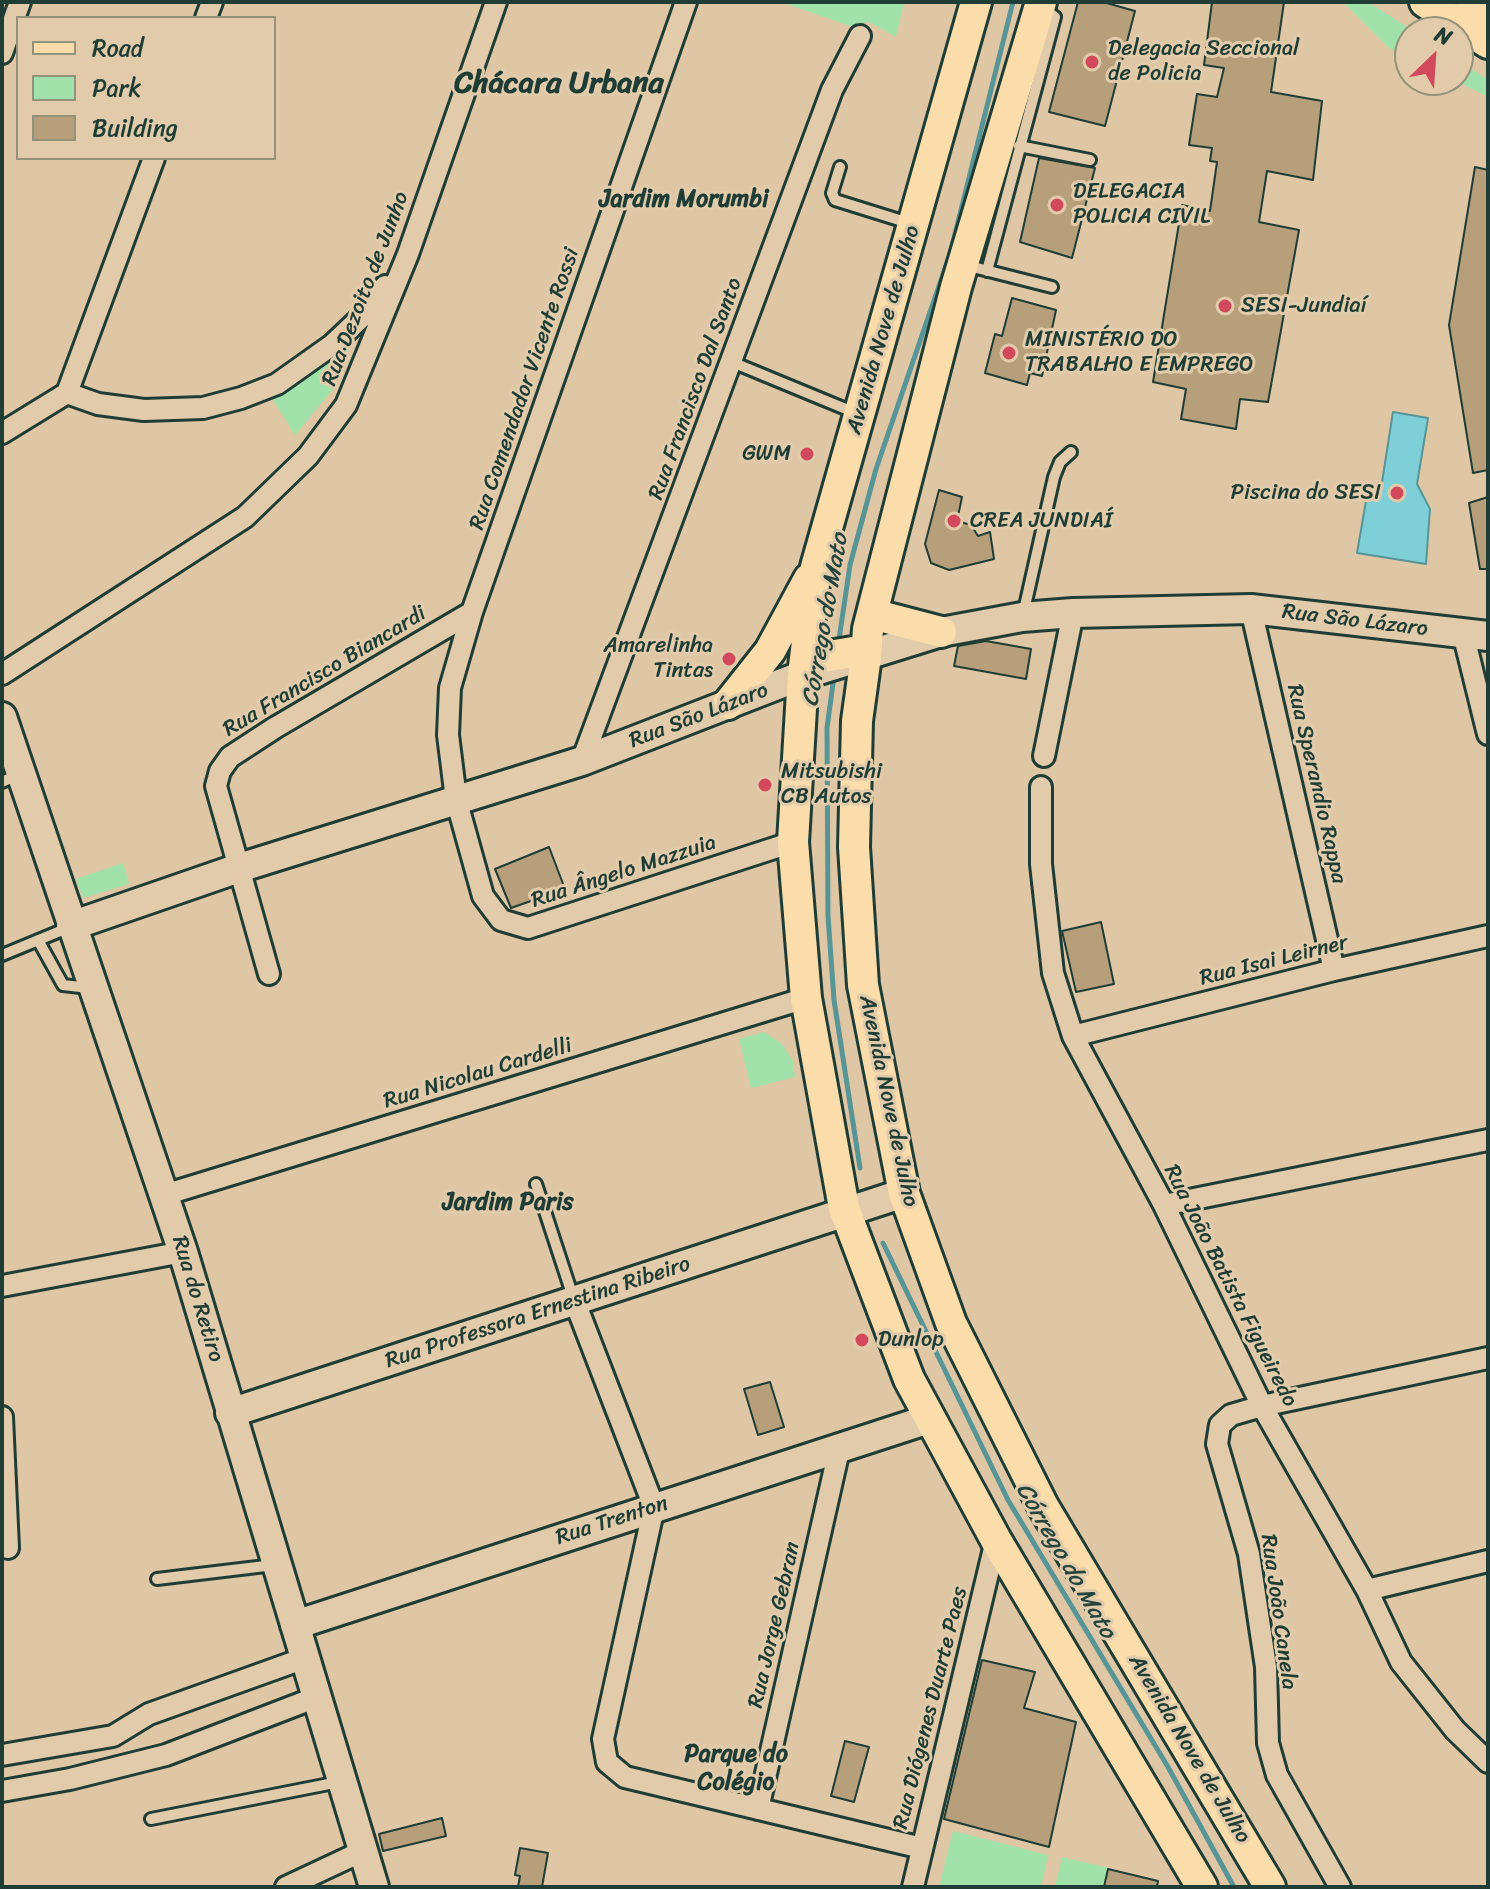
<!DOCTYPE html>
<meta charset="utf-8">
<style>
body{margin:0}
#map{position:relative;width:1490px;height:1889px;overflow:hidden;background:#dfc6a4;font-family:Sriracha,sans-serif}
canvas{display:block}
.frame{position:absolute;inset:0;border:4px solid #1f3d34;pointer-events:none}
.legend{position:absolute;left:16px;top:16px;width:260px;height:144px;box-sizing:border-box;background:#e1cbaa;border:2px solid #93927b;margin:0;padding:10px 14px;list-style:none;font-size:24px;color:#1f3d34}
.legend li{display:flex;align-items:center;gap:16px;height:40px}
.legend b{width:40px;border:2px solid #93927b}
.north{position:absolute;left:1394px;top:16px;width:80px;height:80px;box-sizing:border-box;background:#e1cbaa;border:2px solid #93927b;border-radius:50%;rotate:25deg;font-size:22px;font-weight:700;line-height:32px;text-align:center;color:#1f3d34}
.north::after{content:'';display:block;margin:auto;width:28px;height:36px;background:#d1495b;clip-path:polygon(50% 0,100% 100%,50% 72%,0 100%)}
</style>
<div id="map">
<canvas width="1490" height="1889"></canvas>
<div class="frame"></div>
<ul class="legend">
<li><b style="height:10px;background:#fbddab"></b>Road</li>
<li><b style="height:22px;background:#a1e1aa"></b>Park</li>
<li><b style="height:22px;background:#b79f7b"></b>Building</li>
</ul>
<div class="north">N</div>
</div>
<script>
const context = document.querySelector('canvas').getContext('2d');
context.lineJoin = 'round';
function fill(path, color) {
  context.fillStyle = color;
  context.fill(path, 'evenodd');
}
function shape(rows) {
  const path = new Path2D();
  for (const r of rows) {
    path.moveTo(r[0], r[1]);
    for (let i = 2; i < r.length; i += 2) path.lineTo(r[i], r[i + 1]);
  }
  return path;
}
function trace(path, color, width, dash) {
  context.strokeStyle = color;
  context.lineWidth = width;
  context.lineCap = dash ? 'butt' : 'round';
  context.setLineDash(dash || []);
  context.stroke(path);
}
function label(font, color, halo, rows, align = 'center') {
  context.font = font + ' Sriracha,sans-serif';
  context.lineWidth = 6;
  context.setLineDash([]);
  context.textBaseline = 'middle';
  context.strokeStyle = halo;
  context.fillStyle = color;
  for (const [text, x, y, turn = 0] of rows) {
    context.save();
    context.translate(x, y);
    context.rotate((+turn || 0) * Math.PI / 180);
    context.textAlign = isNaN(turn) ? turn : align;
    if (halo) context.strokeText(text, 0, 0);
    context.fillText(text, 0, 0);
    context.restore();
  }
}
const green = shape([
 [781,2,904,2,896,37,869,22,850,26],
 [1343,2,1368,2,1415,32,1410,32,1410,58,1389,48],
 [1458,60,1488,80,1488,97,1454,80,1458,80],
 [346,344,349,348,335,387,295,435,271,397,305,378],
 [123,863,129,884,83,898,76,879],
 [764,1032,782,1044,793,1061,795,1077,751,1088,739,1039],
 [953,1831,1048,1855,1041,1887,939,1887],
 [1062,1857,1109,1868,1105,1887,1055,1887]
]);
const water = shape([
 [1393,412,1428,418,1417,484,1430,509,1426,564,1357,553,1366,501,1382,482,1393,412]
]);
const stream = shape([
 [838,646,850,565,876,469,950,254,1013,2],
 [834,676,827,728,828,916,834,1000,860,1168],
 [883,1243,1008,1500,1168,1767,1234,1887]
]);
const building = shape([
 [1078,2,1103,2,1135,11,1105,126,1049,112,1078,2],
 [1212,2,1284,2,1271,92,1322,101,1313,180,1267,171,1259,222,1299,230,1268,402,1240,399,1236,429,1181,419,1186,389,1153,382,1182,205,1210,211,1217,162,1210,161,1212,148,1189,145,1197,94,1217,97,1224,68,1204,65,1212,2],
 [1039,158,1095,168,1072,258,1020,242,1039,158],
 [1475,167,1488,170,1488,470,1473,473,1449,325,1475,167],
 [1012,298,1056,310,1042,376,1030,373,1027,385,985,373,995,334,1002,336,1012,298],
 [939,490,962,497,957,521,971,525,978,536,990,532,994,559,949,570,931,563,925,544,939,490],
 [1488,497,1488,569,1480,569,1469,503,1488,497],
 [986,641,1031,649,1026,679,954,666,958,646,986,641],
 [549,847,565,889,511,908,495,869,549,847],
 [1101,922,1114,984,1076,992,1062,931,1101,922],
 [770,1382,784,1427,758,1435,744,1389,770,1382],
 [982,1660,1035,1672,1024,1708,1076,1722,1049,1847,944,1819,982,1660],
 [845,1741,869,1747,854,1802,831,1796,845,1741],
 [442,1818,446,1836,383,1851,379,1834,442,1818],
 [520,1848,548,1853,542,1887,518,1887,520,1876,515,1875,520,1848],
 [1108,1869,1158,1881,1157,1887,1104,1887,1108,1869]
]);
const lane = shape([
 [1019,146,1090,160],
 [840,167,832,193,835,200,912,224],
 [965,265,1052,287],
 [987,271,1055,17,1043,8],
 [732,362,858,414],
 [1023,615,1054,477,1060,462,1071,452],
 [2,782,19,774],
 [38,940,63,985,89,988],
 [2,955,70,927],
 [536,1184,574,1300],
 [157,1579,274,1565],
 [151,1819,339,1782]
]);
const street = shape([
 [686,2,472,612,450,688,448,735,456,799,483,896,501,920,528,928,793,842],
 [206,18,212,2],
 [2,53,20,2],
 [67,393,98,404,144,410,203,408,241,398,277,384,332,345,368,311,385,286],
 [2,433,67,393,154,158],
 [1251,609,1334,970],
 [1463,633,1488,734],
 [2,674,245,517,308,456,346,405,408,254,496,2],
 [1044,756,1073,613],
 [582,761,832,90,860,36],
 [1041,787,1041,864,1053,973,1073,1036,1164,1205,1262,1406,1367,1590,1401,1662,1455,1730,1488,1762],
 [269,974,216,786,220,771,230,757,276,727,472,612],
 [1073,1036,1334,970,1488,936],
 [164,1195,806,998],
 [1164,1205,1488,1140],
 [2,1286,183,1252],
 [575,1302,654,1507,603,1739,607,1762,625,1777,922,1848],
 [2,1417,8,1548],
 [1367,1590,1488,1561],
 [2,1755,113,1736,149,1714,305,1658],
 [2,1791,70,1779,166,1755,317,1697],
 [758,1809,839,1450],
 [286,1887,365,1850],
 [913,1887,996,1540],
 [1340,1887,1277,1775,1268,1743,1266,1667,1249,1554,1217,1444,1220,1425,1231,1415,1262,1406,1488,1358]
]);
const secondary = shape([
 [2,717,183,1252,374,1887],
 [71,926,239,868,582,761,803,675,941,632,1022,617,1073,613,1251,609,1488,636],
 [230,1413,904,1193],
 [295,1625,929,1419]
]);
const primary = shape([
 [976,2,816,567,803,675,793,842,806,998,844,1208,909,1379,996,1540,1202,1887],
 [1425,2,1488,43],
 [1471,2,1488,12],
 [872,614,941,632],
 [866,656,868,629,956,287,1041,2],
 [805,660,853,652,866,656,857,721,854,847,863,985,904,1193,951,1323,1043,1506,1270,1887],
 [728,704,770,651,809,579]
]);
const markers = [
 [1092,62,8,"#d1495b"],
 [1057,205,8,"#d1495b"],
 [1225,306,8,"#d1495b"],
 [1009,353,8,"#d1495b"],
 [807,454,8,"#d1495b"],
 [1397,493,8,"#d1495b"],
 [954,521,8,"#d1495b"],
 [729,659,8,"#d1495b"],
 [765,785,8,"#d1495b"],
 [862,1340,8,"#d1495b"]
];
const poiNames = [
 ["Delegacia Seccional",1108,49],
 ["de Policia",1108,74],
 ["DELEGACIA",1073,192],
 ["POLICIA CIVIL",1073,217],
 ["SESI-Jundiaí",1241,306],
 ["MINISTÉRIO DO",1025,340],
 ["TRABALHO E EMPREGO",1025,365],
 ["GWM",791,454,"right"],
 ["Piscina do SESI",1381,493,"right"],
 ["CREA JUNDIAÍ",970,521],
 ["Amarelinha",713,646,"right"],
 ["Tintas",713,671,"right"],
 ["Mitsubishi",781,772],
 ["CB Autos",781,797],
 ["Dunlop",878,1340]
];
const streetNames = [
 ["Rua Dezoito de Junho",366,289,-69],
 ["Avenida Nove de Julho",884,330,-74],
 ["Rua Comendador Vicente Rossi",525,389,-71],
 ["Rua Francisco Dal Santo",696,389,-70],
 ["Rua São Lázaro",1355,621,7],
 ["Rua Francisco Biancardi",325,672,-31],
 ["Rua São Lázaro",699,716,-21],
 ["Rua Sperandio Rappa",1316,784,77],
 ["Rua Ângelo Mazzuia",624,872,-18],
 ["Rua Isai Leirner",1274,961,-14],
 ["Rua Nicolau Cardelli",478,1074,-17],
 ["Avenida Nove de Julho",888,1101,78],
 ["Rua João Batista Figueiredo",1230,1286,63],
 ["Rua do Retiro",197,1299,73],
 ["Rua Professora Ernestina Ribeiro",538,1313,-18],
 ["Rua Trenton",612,1521,-18],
 ["Rua João Canela",1278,1612,82],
 ["Rua Jorge Gebran",775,1625,-77],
 ["Rua Diógenes Duarte Paes",931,1708,-76],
 ["Avenida Nove de Julho",1189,1749,59]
];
const neighbourhoodNames = [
 ["Jardim Morumbi",684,200],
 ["Jardim Paris",508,1203],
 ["Parque do",736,1755],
 ["Colégio",736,1783]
];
const waterNames = [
 ["Córrego do Mato",826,620,-80],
 ["Córrego do Mato",1065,1561,60]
];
const districtNames = [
 ["Chácara Urbana",559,84]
];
fill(green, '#a1e1aa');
fill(water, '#7ecfd8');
trace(water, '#589596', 2);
trace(stream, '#589596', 5);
fill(building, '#b79f7b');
trace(building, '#1f3d34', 2);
trace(lane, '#1f3d34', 16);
trace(street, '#1f3d34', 26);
trace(secondary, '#1f3d34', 34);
trace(primary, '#1f3d34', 36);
trace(lane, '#e1cbaa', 10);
trace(street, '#e1cbaa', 20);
trace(secondary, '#e1cbaa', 28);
trace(primary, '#fbddab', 30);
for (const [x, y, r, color] of markers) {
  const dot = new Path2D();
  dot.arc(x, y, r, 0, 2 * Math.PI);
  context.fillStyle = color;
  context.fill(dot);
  trace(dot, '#e1cbaa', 3);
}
label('22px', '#1f3d34', '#e1cbaa', poiNames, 'left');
label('22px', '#1f3d34', '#e1cbaa', streetNames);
label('bold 24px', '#1f3d34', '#e1cbaa', neighbourhoodNames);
label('italic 24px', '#24443c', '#e1cbaa', waterNames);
label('bold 30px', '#1f3d34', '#e1cbaa', districtNames);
</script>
